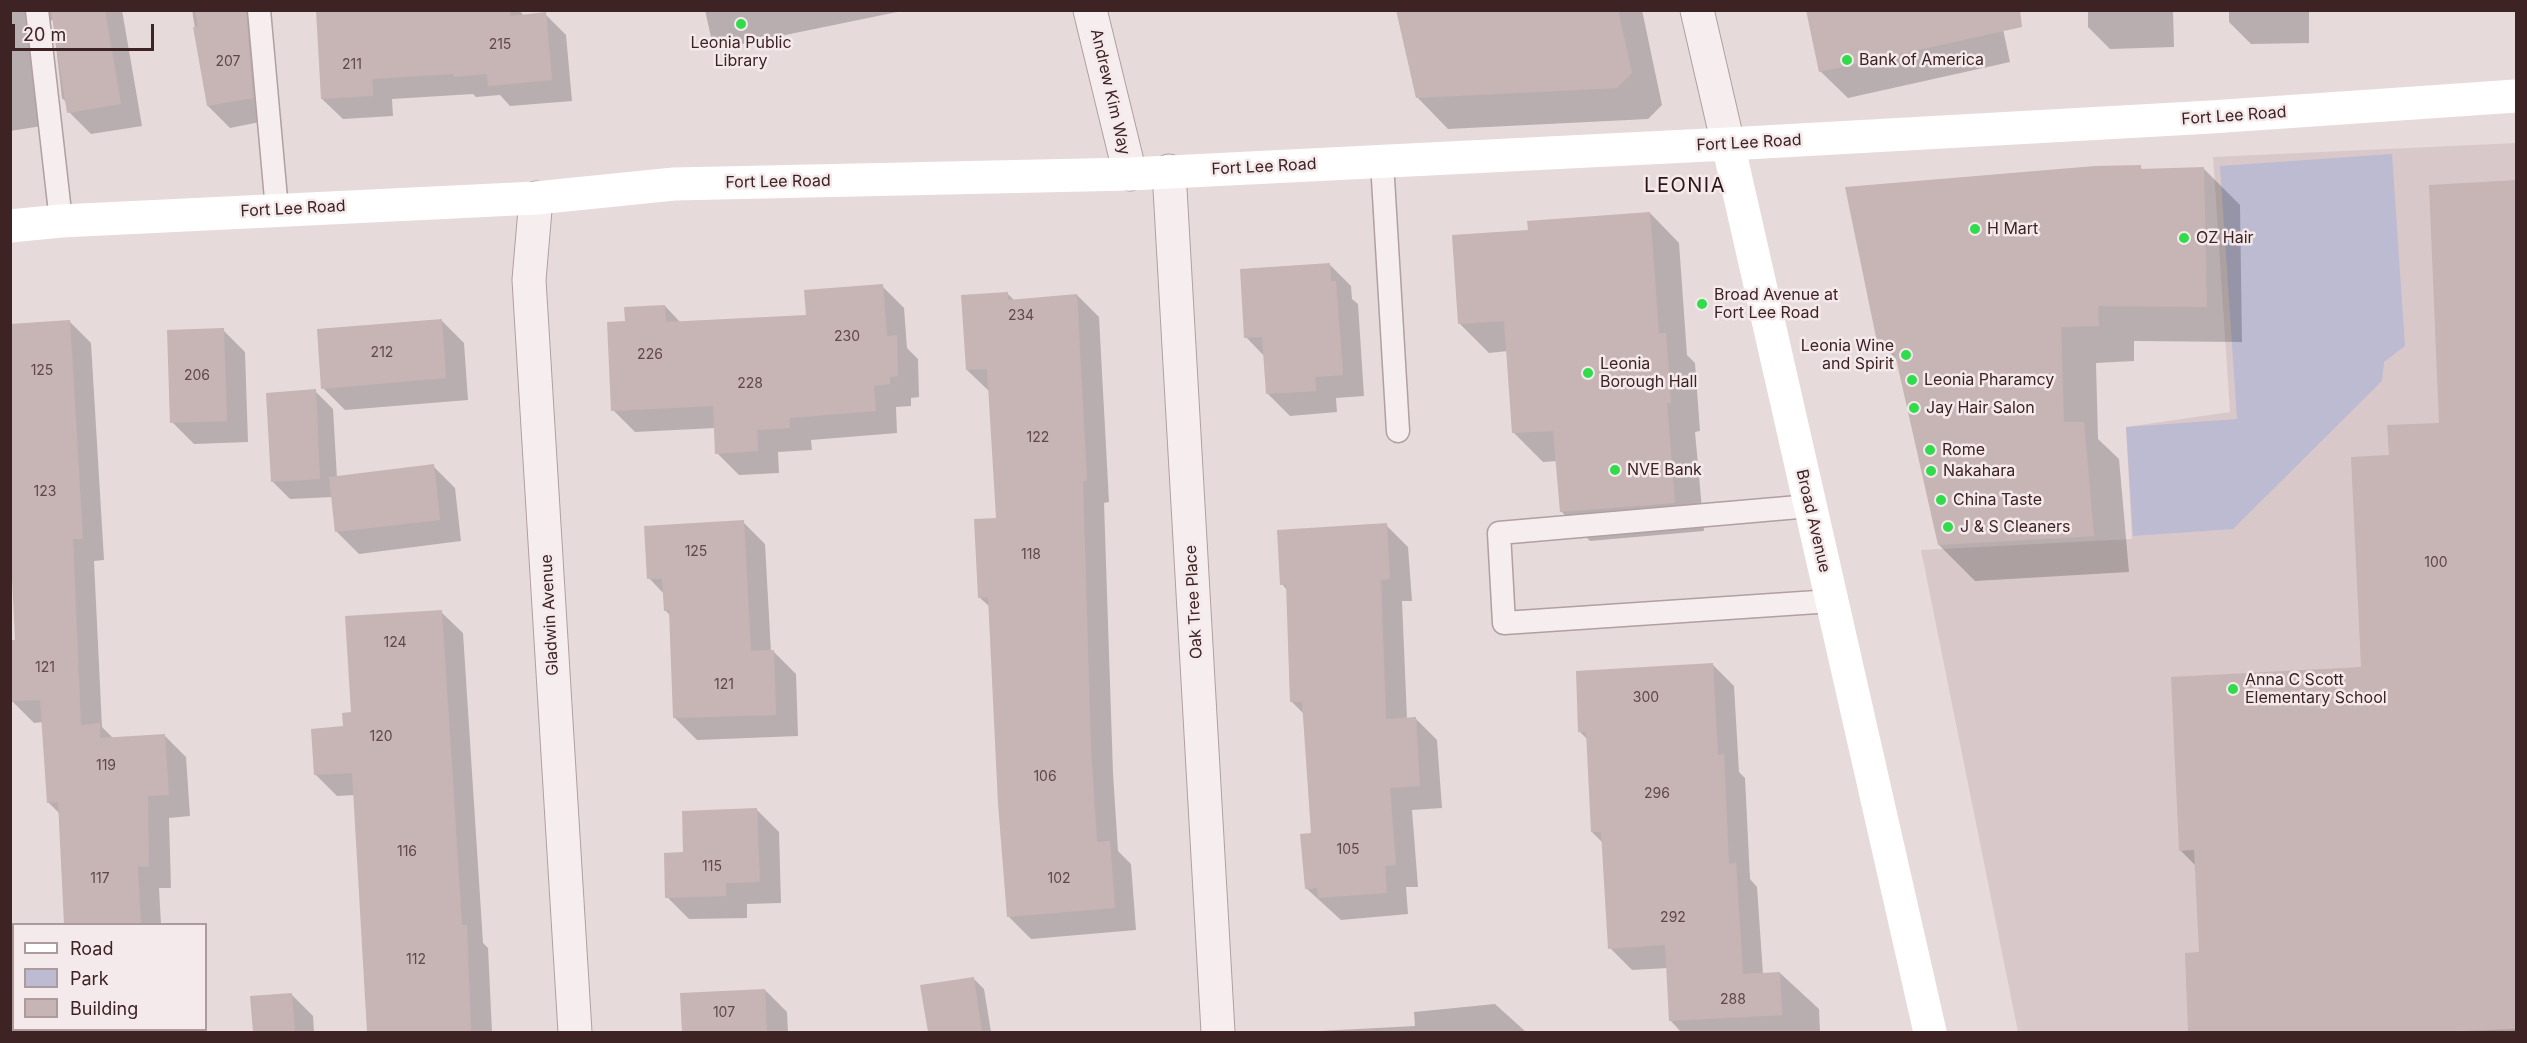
<!DOCTYPE html>
<style>
body{margin:0}
#map{position:relative;width:2527px;height:1043px;overflow:hidden;background:#e7dadb;font-family:Inter,sans-serif}
canvas{display:block}
.frame{position:absolute;inset:0;border:12px solid #3e2325;pointer-events:none}
.legend{position:absolute;left:12px;top:923px;width:195px;height:108px;box-sizing:border-box;background:#f5eaeb;border:2px solid #ac9a9c;margin:0;padding:8px 10px;list-style:none;font-size:18px;color:#3e2325}
.legend li{display:flex;align-items:center;gap:12px;height:30px}
.legend b{width:30px;border:2px solid #ac9a9c}
.scale{position:absolute;left:12px;top:24px;width:142px;height:27px;box-sizing:border-box;border:3px solid #3e2325;border-top:0;padding-left:8px;font-size:18px;line-height:21px;white-space:nowrap;color:#3e2325;-webkit-text-stroke:4px #f5eaeb;paint-order:stroke}
</style>
<div id="map">
<canvas width="2527" height="1043"></canvas>
<div class="frame"></div>
<ul class="legend">
<li><b style="height:8px;background:#fff"></b>Road</li>
<li><b style="height:16px;background:#bcbbd2"></b>Park</li>
<li><b style="height:16px;background:#c7b4b5"></b>Building</li>
</ul>
<div class="scale">20 m</div>
</div>
<script>
const context = document.querySelector('canvas').getContext('2d');
context.lineJoin = 'round';
function fill(path, color) {
  context.fillStyle = color;
  context.fill(path, 'evenodd');
}
function shape(rows) {
  const path = new Path2D();
  for (const r of rows) {
    path.moveTo(r[0], r[1]);
    for (let i = 2; i < r.length; i += 2) path.lineTo(r[i], r[i + 1]);
  }
  return path;
}
function trace(path, color, width, dash) {
  context.strokeStyle = color;
  context.lineWidth = width;
  context.lineCap = dash ? 'butt' : 'round';
  context.setLineDash(dash || []);
  context.stroke(path);
}
function label(font, color, halo, rows, align = 'center') {
  context.font = font + ' Inter,sans-serif';
  context.lineWidth = 5;
  context.setLineDash([]);
  context.textBaseline = 'middle';
  context.strokeStyle = halo;
  context.fillStyle = color;
  for (const [text, x, y, turn = 0] of rows) {
    context.save();
    context.translate(x, y);
    context.rotate((+turn || 0) * Math.PI / 180);
    context.textAlign = isNaN(turn) ? turn : align;
    if (halo) context.strokeText(text, 0, 0);
    context.fillText(text, 0, 0);
    context.restore();
  }
}
const built = shape([
 [2516,143,2516,1032,2018,1032,1921,550,2132,539,2126,427,2230,412,2213,157]
]);
const green = shape([
 [2392,154,2405,346,2384,362,2382,381,2233,529,2133,536,2126,427,2237,419,2220,166]
]);
const shadow = shape([
 [10,10,122,10,142,126,91,134,69,112,67,103,62,98,53,20,50,21,45,34,55,124,10,131],
 [192,10,265,10,275,119,230,128,208,106],
 [317,10,519,10,524,16,545,14,566,35,572,101,510,106,500,95,476,97,473,94,392,99,393,116,343,119,322,99],
 [705,10,907,10,722,48,711,37],
 [1398,10,1642,10,1662,105,1648,119,1448,129,1417,97],
 [1999,10,2010,62,1848,98,1820,71],
 [2088,10,2173,10,2174,47,2110,49,2088,27],
 [2229,10,2309,10,2309,43,2251,44,2229,22],
 [2140,167,2144,171,2204,169,2240,205,2242,342,2134,341,2134,361,2096,363,2098,439,2119,459,2129,572,1975,581,1939,545,1898,361,1878,341],
 [2516,182,2516,1032,2190,1032,2186,954,2200,954,2196,866,2180,850,2362,669,2391,457,2441,424],
 [1650,213,1679,243,1687,355,1695,363,1700,431,1695,432,1704,531,1590,541,1561,511,1557,461,1543,462,1514,433,1508,351,1489,353,1460,324,1529,231],
 [1329,264,1351,286,1352,299,1358,304,1364,396,1336,398,1337,412,1290,416,1268,394,1265,357,1246,337],
 [882,286,904,308,907,348,918,359,919,397,911,398,911,406,896,407,897,433,811,440,812,450,778,452,779,473,739,475,717,453,716,428,635,432,613,410,627,322,665,306,681,323,808,317],
 [1007,293,1015,301,1077,295,1099,317,1109,502,1104,503,1113,773,1118,851,1131,864,1136,930,1031,939,1009,917,991,608,979,597,997,519,990,392,967,370],
 [69,321,91,343,104,560,94,561,102,727,113,738,164,735,186,757,190,816,169,818,171,888,159,888,161,924,66,924,60,814,48,802,43,722,34,723,12,701,17,641],
 [442,321,464,343,468,400,345,410,323,388],
 [223,330,245,352,248,442,194,444,172,422],
 [315,391,333,409,337,478,433,466,455,488,461,541,359,554,337,532,333,497,290,499,272,481],
 [743,522,765,544,771,652,774,652,796,674,798,736,697,740,675,718,671,616,665,610,664,594,649,578],
 [1386,525,1408,547,1412,601,1402,601,1407,719,1415,718,1437,740,1442,808,1412,810,1418,887,1406,887,1408,914,1341,920,1307,889,1313,834,1305,715,1292,702,1287,590,1282,584],
 [441,612,463,633,483,943,488,948,492,1032,368,1032,355,795,337,796,316,775,353,714],
 [1712,664,1734,686,1739,772,1745,778,1750,879,1757,887,1763,974,1780,973,1819,1009,1820,1032,1681,1032,1670,1020,1668,968,1632,970,1610,948,1603,843,1592,832,1588,740,1580,732],
 [757,810,779,832,781,903,747,904,747,918,689,919,667,897,685,853],
 [973,978,984,989,991,1032,931,1032,929,1031],
 [765,990,787,1012,788,1032,684,1032,682,995],
 [291,994,313,1016,314,1032,256,1032,253,997],
 [1495,1004,1526,1032,1299,1032,1415,1026,1414,1012],
 [50,1030,175,1030,175,1032,50,1032]
]);
const building = shape([
 [51,10,105,10,121,104,67,113],
 [195,10,246,10,253,98,207,106,193,27,198,27],
 [316,10,509,10,510,16,546,12,552,80,488,86,487,74,454,77,453,74,372,79,373,96,321,99],
 [1396,10,1618,10,1632,73,1617,88,1416,98],
 [1806,10,2020,10,2022,27,1819,72],
 [2141,165,2141,169,2204,167,2207,307,2098,306,2099,326,2061,327,2064,422,2084,422,2094,536,1938,545,1892,341,1877,342,1845,187,2095,166],
 [2517,180,2517,1029,2435,1032,2188,1032,2185,953,2199,952,2194,850,2179,851,2171,677,2361,667,2351,457,2389,455,2387,425,2439,423,2429,185],
 [1650,212,1659,333,1666,333,1671,403,1667,403,1675,503,1560,512,1553,431,1512,433,1504,321,1458,324,1452,235,1528,230,1527,221],
 [1330,263,1331,281,1336,281,1343,375,1315,377,1316,391,1266,394,1262,337,1244,338,1240,269],
 [883,284,887,336,897,335,898,376,890,377,890,384,874,386,876,411,790,418,790,428,757,430,758,451,715,454,713,406,611,411,607,322,625,321,624,307,665,305,666,322,806,315,804,290],
 [1008,292,1008,300,1077,294,1087,481,1083,481,1091,750,1097,842,1110,841,1115,908,1007,917,998,804,988,597,978,598,974,519,996,518,987,369,966,370,961,295],
 [442,319,446,378,321,389,317,329],
 [70,320,83,539,73,539,81,725,100,723,100,738,165,734,169,795,148,796,149,866,138,867,141,924,64,924,58,802,47,803,40,700,10,701,10,640,15,640,10,537,10,324],
 [224,328,227,421,170,423,167,330],
 [316,389,320,479,271,482,266,393],
 [434,464,440,520,335,532,329,477],
 [744,520,751,651,774,650,776,715,673,718,669,610,664,611,662,579,647,579,644,526],
 [1387,523,1390,579,1381,580,1386,719,1416,717,1420,786,1390,788,1396,865,1385,866,1387,893,1318,898,1317,888,1305,889,1300,834,1311,833,1302,702,1290,702,1286,585,1280,585,1277,530],
 [442,610,462,925,467,925,471,1032,367,1032,352,773,314,775,311,729,343,726,342,713,351,712,345,616],
 [1713,663,1718,755,1724,754,1729,864,1736,863,1743,974,1780,972,1782,1015,1669,1021,1665,945,1608,949,1601,832,1591,832,1586,732,1578,732,1576,671],
 [757,808,760,882,726,883,726,896,665,898,664,853,683,852,682,811],
 [974,977,982,1032,928,1032,920,985],
 [765,989,767,1032,682,1032,680,993],
 [292,993,295,1032,253,1032,250,996]
]);
const service = shape([
 [37,10,61,221],
 [259,10,277,210],
 [1382,162,1398,431],
 [1810,506,1499,533,1504,623,1832,601]
]);
const minor = shape([
 [1090,10,1130,174],
 [1169,171,1218,1032],
 [536,198,529,280,575,1032]
]);
const tertiary = shape([
 [1697,10,1728,144]
]);
const secondary = shape([
 [1728,144,1930,1032],
 [10,226,61,221,536,198,674,184,1130,174,1728,144,2211,117,2516,96]
]);
const markers = [
 [741,24,6,"#30db4c"],
 [1847,60,6,"#30db4c"],
 [1975,229,6,"#30db4c"],
 [2184,238,6,"#30db4c"],
 [1702,304,6,"#30db4c"],
 [1906,355,6,"#30db4c"],
 [1588,373,6,"#30db4c"],
 [1912,380,6,"#30db4c"],
 [1914,408,6,"#30db4c"],
 [1930,450,6,"#30db4c"],
 [1615,470,6,"#30db4c"],
 [1931,471,6,"#30db4c"],
 [1941,500,6,"#30db4c"],
 [1948,527,6,"#30db4c"],
 [2233,689,6,"#30db4c"]
];
const numberNames = [
 ["215",500,45],
 ["207",228,62],
 ["211",352,65],
 ["234",1021,316],
 ["230",847,337],
 ["212",382,353],
 ["226",650,355],
 ["125",42,371],
 ["206",197,376],
 ["228",750,384],
 ["122",1038,438],
 ["123",45,492],
 ["125",696,552],
 ["118",1031,555],
 ["100",2436,563],
 ["124",395,643],
 ["121",45,668],
 ["121",724,685],
 ["300",1646,698],
 ["120",381,737],
 ["119",106,766],
 ["106",1045,777],
 ["296",1657,794],
 ["105",1348,850],
 ["116",407,852],
 ["115",712,867],
 ["117",100,879],
 ["102",1059,879],
 ["292",1673,918],
 ["112",416,960],
 ["288",1733,1000],
 ["107",724,1013]
];
const poiNames = [
 ["Leonia Public",741,43,"center"],
 ["Library",741,61,"center"],
 ["Bank of America",1859,60],
 ["H Mart",1987,229],
 ["OZ Hair",2196,238],
 ["Broad Avenue at",1714,295],
 ["Fort Lee Road",1714,313],
 ["Leonia Wine",1894,346,"right"],
 ["and Spirit",1894,364,"right"],
 ["Leonia",1600,364],
 ["Borough Hall",1600,382],
 ["Leonia Pharamcy",1924,380],
 ["Jay Hair Salon",1926,408],
 ["Rome",1942,450],
 ["NVE Bank",1627,470],
 ["Nakahara",1943,471],
 ["China Taste",1953,500],
 ["J & S Cleaners",1960,527],
 ["Anna C Scott",2245,680],
 ["Elementary School",2245,698]
];
const streetNames = [
 ["Andrew Kim Way",1110,92,77],
 ["Fort Lee Road",2234,116,-4],
 ["Fort Lee Road",1749,143,-3],
 ["Fort Lee Road",1264,167,-3],
 ["Fort Lee Road",778,182,-1],
 ["Fort Lee Road",293,209,-3],
 ["Broad Avenue",1813,521,77],
 ["Oak Tree Place",1194,602,-93],
 ["Gladwin Avenue",550,615,-93]
];
const quarterNames = [
 ["LEONIA",1685,186]
];
fill(built, '#d9c8c9');
fill(green, '#bcbbd2');
fill(shadow, '#0003');
fill(building, '#c7b4b5');
trace(service, '#b19fa1', 25);
trace(minor, '#b19fa1', 35);
trace(tertiary, '#b19fa1', 35);
trace(service, '#f5edee', 22);
trace(minor, '#f5edee', 33);
trace(tertiary, '#f5edee', 33);
trace(secondary, '#fff', 33);
for (const [x, y, r, color] of markers) {
  const dot = new Path2D();
  dot.arc(x, y, r, 0, 2 * Math.PI);
  context.fillStyle = color;
  context.fill(dot);
  trace(dot, '#f5eaeb', 2);
}
label('14px', '#604749', null, numberNames);
label('16px', '#3e2325', '#f5eaeb', poiNames, 'left');
label('16px', '#3e2325', '#f5eaeb', streetNames);
context.letterSpacing = '1.5px';
label('20px', '#2e1617', '#f5eaeb', quarterNames);
context.letterSpacing = '0px';
</script>
